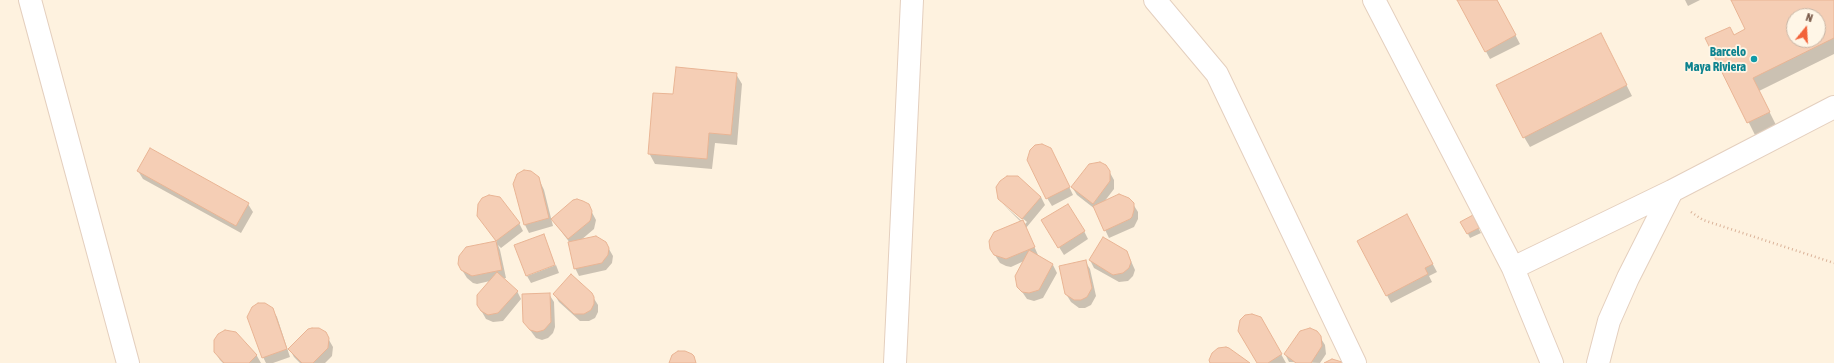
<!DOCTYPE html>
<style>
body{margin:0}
#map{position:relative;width:1834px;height:363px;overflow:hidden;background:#fef2df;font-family:"Asap Condensed",sans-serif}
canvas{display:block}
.north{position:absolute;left:1786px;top:8px;width:40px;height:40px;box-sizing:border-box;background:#fff6e7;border:1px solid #c8b6a6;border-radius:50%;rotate:18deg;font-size:11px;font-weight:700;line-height:16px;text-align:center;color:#765645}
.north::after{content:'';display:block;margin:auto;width:14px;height:18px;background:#f2633a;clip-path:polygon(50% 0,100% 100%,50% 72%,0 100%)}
</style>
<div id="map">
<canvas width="1834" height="363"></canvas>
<div class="north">N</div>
</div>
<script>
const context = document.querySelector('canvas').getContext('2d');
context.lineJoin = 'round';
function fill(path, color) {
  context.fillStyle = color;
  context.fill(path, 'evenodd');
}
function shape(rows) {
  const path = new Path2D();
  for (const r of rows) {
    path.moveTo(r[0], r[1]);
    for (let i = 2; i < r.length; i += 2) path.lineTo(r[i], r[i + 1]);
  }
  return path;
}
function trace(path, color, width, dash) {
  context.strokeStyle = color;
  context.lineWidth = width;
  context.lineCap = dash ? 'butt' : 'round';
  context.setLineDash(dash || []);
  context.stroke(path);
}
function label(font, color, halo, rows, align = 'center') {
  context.font = font + ' "Asap Condensed",sans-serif';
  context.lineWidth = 3.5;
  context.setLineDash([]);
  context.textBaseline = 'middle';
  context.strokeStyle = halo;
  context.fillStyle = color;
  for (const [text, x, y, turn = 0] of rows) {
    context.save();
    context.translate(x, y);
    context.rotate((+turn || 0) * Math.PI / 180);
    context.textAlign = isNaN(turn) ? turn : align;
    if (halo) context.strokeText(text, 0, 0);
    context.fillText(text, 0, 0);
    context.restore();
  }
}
const shadow = shape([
 [1458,0,1497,0,1520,44,1490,59],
 [1685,0,1700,0,1688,6],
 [1732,0,1834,0,1834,54,1759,91,1776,125,1755,135,1707,39,1734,36,1747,30],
 [1794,16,1818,16,1818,40,1794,40],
 [1606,45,1632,96,1530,147,1524,137],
 [736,74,742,84,737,145,715,143,712,169,655,164,649,153],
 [1055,157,1073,195,1052,206,1047,198],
 [138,171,248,204,253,212,241,233,143,179],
 [1109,171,1114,180,1114,189,1104,202,1133,204,1138,212,1138,219,1134,227,1109,238,1095,209,1077,195,1072,187],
 [538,177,544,190,553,226,529,233,525,225,514,184],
 [1041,197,1045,205,1026,228,1038,255,1037,256,1053,265,1057,273,1043,298,1034,301,1027,299,1018,286,1024,261,1011,267,1006,266,1000,263,991,249,1021,222,1002,203,1025,224,1027,222,1001,200,1001,202,999,198],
 [479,204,519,223,523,231,501,248,498,245,500,250,506,278,503,279,517,291,521,299,503,321,493,322,486,319,478,305,490,281,477,284,473,283,467,278,462,270,467,248,497,242,478,216],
 [588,205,596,220,594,229,581,240,605,242,613,256,612,263,606,270,579,276,575,268,570,243,552,219],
 [1472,217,1481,233,1470,238,1462,222],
 [1411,223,1437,272,1429,276,1432,282,1391,303,1358,241],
 [1047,228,1084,231,1088,239,1064,255],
 [543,235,555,264,526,274],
 [1127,252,1135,270,1133,276,1128,281,1119,282,1094,268,1090,260],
 [1085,261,1090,269,1096,296,1091,305,1085,308,1079,308,1071,302,1066,294],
 [556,265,559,273,531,283,527,276],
 [549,294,554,302,555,327,553,333,548,338,542,340,536,338,524,322],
 [554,294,593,297,598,305,598,312,595,318,589,321,580,321,559,302],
 [272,309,277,317,290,357,273,363,266,363,263,357],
 [1261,318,1286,363,1258,363],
 [236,333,257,356,261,363,223,363,220,360,215,352],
 [325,333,333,347,332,356,325,363,300,363,294,357,290,350],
 [1320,337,1325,345,1326,354,1320,363,1289,362,1285,354]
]);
const building = shape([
 [1457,0,1497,0,1516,35,1485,52,1457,0],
 [1731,0,1834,0,1834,38,1753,78,1770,112,1747,123,1705,38,1730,27,1734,35,1745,29,1731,0],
 [1794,16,1818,16,1818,40,1794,40,1794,16],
 [1601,33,1627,85,1523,138,1496,85,1601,33],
 [676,67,737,73,731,135,709,133,707,159,648,154,653,93,673,94,676,67],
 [1042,144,1051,148,1070,187,1046,199,1027,160,1030,150,1035,145,1042,144],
 [150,148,249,203,236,226,137,171,150,148],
 [1100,162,1106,165,1110,171,1110,181,1093,204,1071,187,1089,164,1100,162],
 [524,170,531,171,539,177,549,218,524,225,513,184,517,174,524,170],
 [1007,176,1018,176,1041,197,1022,219,998,199,996,187,1000,181,1007,176],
 [1119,194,1129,198,1134,203,1134,210,1132,217,1130,219,1104,231,1093,206,1119,194],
 [489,195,500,197,520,223,496,241,477,216,478,204,482,198,489,195],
 [577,199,583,201,589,204,592,211,591,218,590,221,568,239,551,219,573,200,577,199],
 [1068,204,1085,231,1058,248,1041,220,1068,204],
 [1407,214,1433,264,1425,268,1428,274,1386,296,1357,241,1407,214],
 [1473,215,1479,228,1467,234,1460,222,1473,215],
 [1023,220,1035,247,1006,259,994,255,990,249,989,241,994,232,1023,220],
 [544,234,555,265,526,276,514,245,544,234],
 [596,236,606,242,609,248,608,255,604,260,602,263,574,269,568,242,596,236],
 [1103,237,1127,251,1131,262,1129,268,1123,273,1113,275,1089,260,1103,237],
 [496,241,502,270,472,276,461,270,458,264,459,256,466,247,496,241],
 [1029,250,1053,264,1039,290,1029,293,1022,292,1017,287,1015,276,1029,250],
 [1086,260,1092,288,1087,297,1081,300,1074,300,1065,294,1059,266,1086,260],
 [497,272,518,291,498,313,488,315,481,311,477,305,477,295,497,272],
 [571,274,592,293,594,297,594,304,591,310,584,314,574,314,553,294,571,274],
 [550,293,551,322,544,330,537,332,530,330,523,322,522,294,550,293],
 [258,303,265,303,273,308,287,349,262,358,247,317,252,307,258,303],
 [1252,314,1261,317,1282,354,1268,363,1257,363,1238,331,1240,320,1245,315,1252,314],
 [312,328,319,328,326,332,329,338,328,348,313,363,302,363,288,349,308,329,312,328],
 [1310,328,1317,331,1321,336,1322,346,1311,363,1296,363,1284,354,1300,331,1310,328],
 [225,330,236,332,257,355,249,363,224,363,214,352,214,340,218,334,225,330],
 [1226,347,1229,348,1250,363,1210,363,1209,360,1212,353,1218,348,1226,347],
 [678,351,685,351,692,354,694,356,696,363,669,363,672,355,678,351],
 [1332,359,1342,362,1344,363,1324,363,1332,359]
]);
const path = shape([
 [1691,212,1703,220,1834,263]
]);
const minor = shape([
 [30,0,128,363],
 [1155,0,1217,74,1355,363],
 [1374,0,1513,268,1552,363],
 [1513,268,1672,191,1834,107],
 [895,363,912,0],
 [1598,363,1609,321,1628,278,1672,191]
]);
const markers = [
 [1754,59,4,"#0f9aa8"]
];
const cultureNames = [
 ["Barcelo",1746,52],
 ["Maya Riviera",1746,67]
];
fill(shadow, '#0003');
fill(building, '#f5ceb5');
trace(building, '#e9b494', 1);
trace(minor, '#e4cfbe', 24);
trace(path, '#dab298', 2.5, [1, 3]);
trace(minor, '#fff', 22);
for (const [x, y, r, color] of markers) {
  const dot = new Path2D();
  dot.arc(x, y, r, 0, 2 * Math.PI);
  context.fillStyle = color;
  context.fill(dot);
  trace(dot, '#fff6e7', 1.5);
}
label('bold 13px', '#0d838f', '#fff6e7', cultureNames, 'right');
</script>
